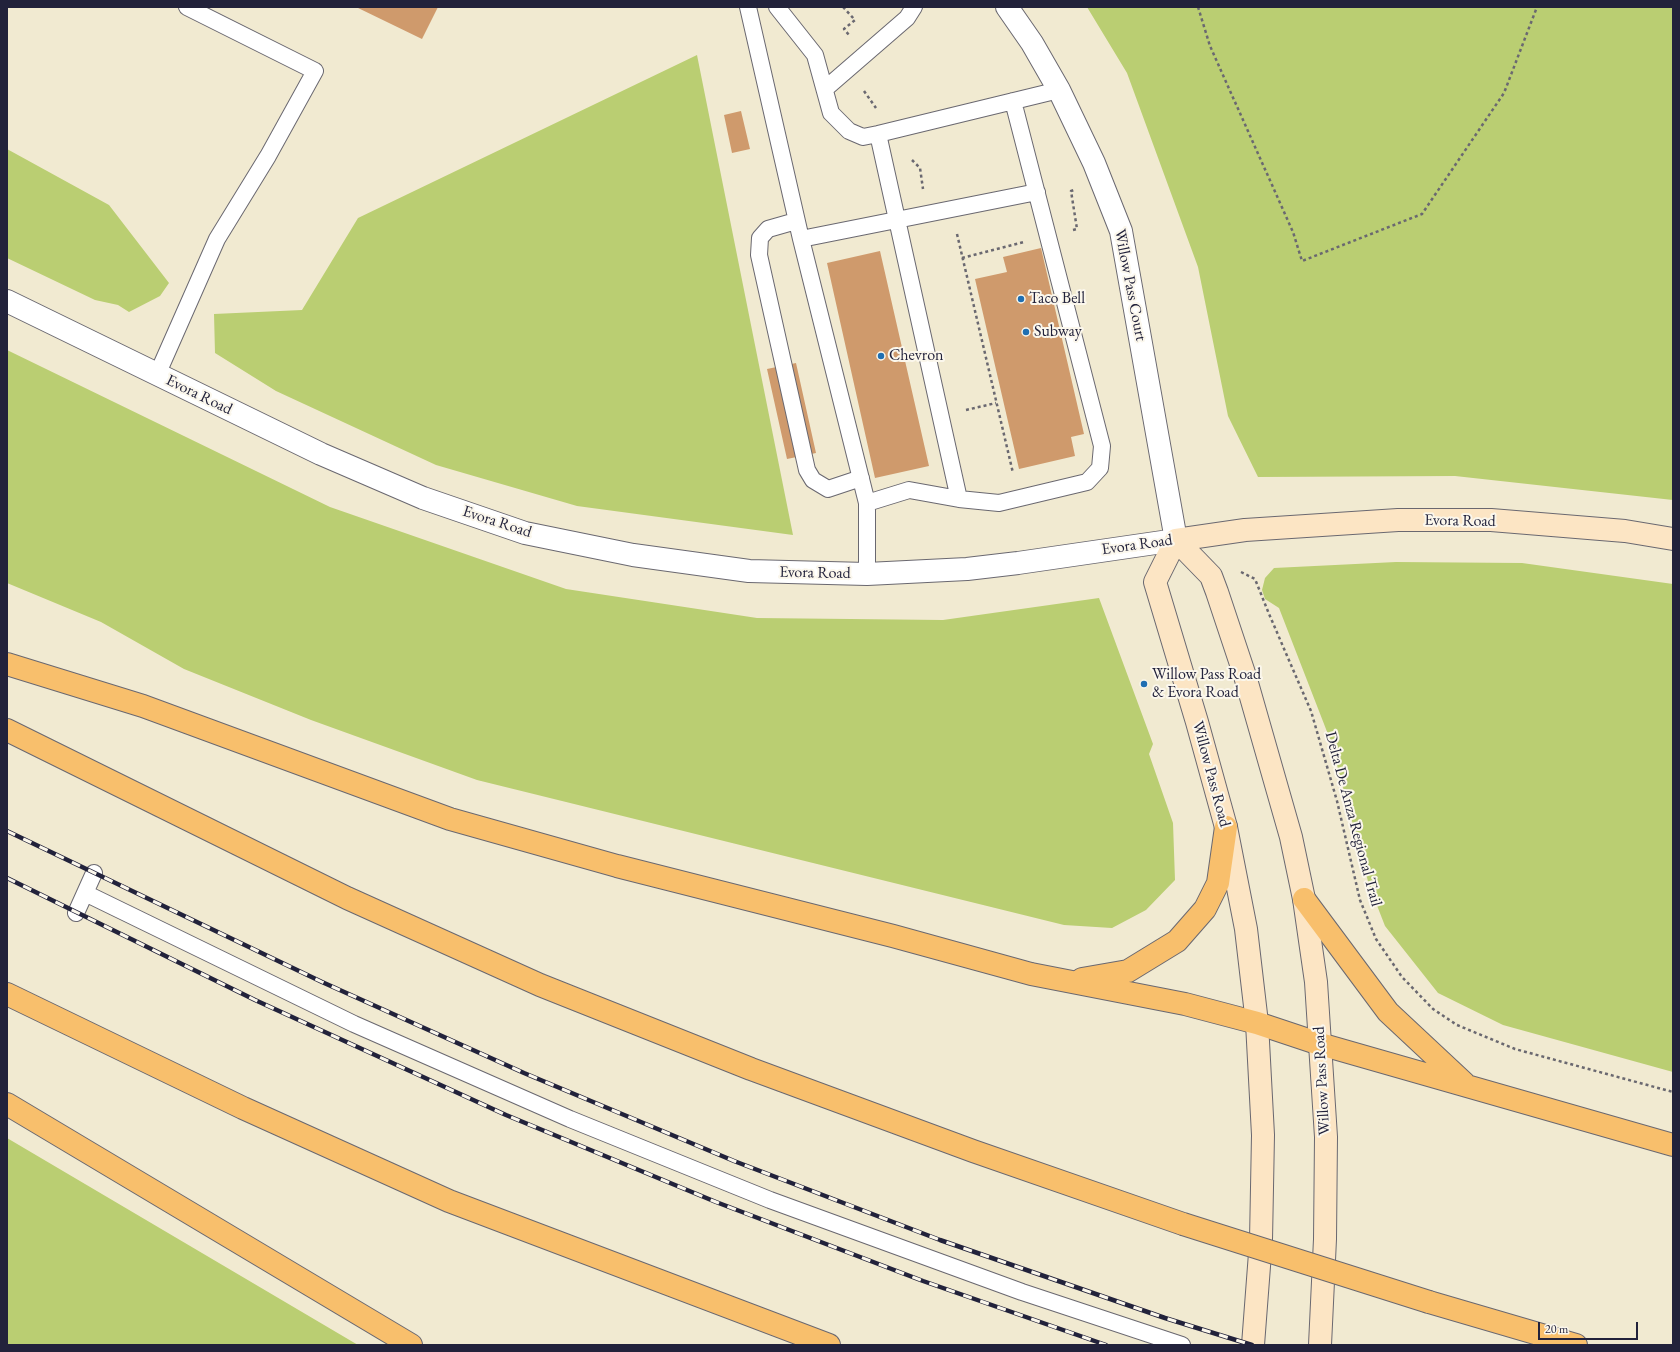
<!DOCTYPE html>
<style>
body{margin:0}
#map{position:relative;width:1680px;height:1352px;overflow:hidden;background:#f1ead1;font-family:"EB Garamond",serif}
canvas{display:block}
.frame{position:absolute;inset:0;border:8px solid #22223b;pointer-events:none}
.scale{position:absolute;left:1538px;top:1322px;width:100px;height:18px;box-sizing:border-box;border:2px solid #22223b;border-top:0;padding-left:5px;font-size:12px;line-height:14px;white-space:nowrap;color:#22223b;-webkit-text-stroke:3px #fbf7ec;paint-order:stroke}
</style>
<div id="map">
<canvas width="1680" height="1352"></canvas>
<div class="frame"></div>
<div class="scale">20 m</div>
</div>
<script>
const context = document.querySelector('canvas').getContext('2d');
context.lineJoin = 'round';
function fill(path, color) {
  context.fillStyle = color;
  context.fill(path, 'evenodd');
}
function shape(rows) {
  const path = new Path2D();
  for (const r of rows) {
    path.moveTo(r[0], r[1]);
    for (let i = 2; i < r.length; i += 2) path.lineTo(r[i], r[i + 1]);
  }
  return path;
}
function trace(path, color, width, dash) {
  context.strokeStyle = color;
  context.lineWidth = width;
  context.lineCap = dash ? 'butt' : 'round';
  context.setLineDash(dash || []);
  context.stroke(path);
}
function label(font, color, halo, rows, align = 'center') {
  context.font = font + ' "EB Garamond",serif';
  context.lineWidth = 4;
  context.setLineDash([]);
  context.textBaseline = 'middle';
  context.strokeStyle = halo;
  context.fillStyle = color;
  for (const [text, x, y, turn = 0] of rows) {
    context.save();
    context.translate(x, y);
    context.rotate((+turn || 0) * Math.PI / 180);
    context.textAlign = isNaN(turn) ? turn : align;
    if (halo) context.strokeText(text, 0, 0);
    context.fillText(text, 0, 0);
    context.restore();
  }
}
const green = shape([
 [1087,7,1673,7,1673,500,1455,476,1258,477,1228,416,1198,267,1127,73],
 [697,55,793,535,577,506,436,465,276,391,215,353,214,314,302,310,358,218],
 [7,149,109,205,169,283,160,296,129,312,118,305,95,300,7,258],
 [7,350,330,507,566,589,757,618,943,620,1099,598,1153,744,1149,754,1173,823,1175,880,1146,910,1112,928,1064,925,477,780,311,720,184,669,101,622,7,583],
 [1396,562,1522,563,1673,584,1673,1072,1503,1025,1438,993,1385,926,1369,885,1331,742,1279,608,1265,599,1262,590,1265,578,1274,568],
 [7,1138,358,1345,7,1345]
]);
const building = shape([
 [356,7,438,7,422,39],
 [741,111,750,149,732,153,724,115],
 [1041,248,1084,434,1071,437,1075,456,1019,469,975,279,1007,272,1003,257],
 [880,251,929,466,875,478,827,263],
 [796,363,816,453,787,459,767,369]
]);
const path = shape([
 [843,7,855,20,844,29,849,35],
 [1198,7,1210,46,1293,232,1302,261,1422,214,1504,93,1537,7],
 [864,91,876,108],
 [912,160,920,168,923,189],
 [1073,230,1077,229,1071,191,1074,190],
 [957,234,1013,473],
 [962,258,1024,242],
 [966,410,996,403],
 [1241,572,1255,579,1269,614,1311,711,1337,801,1360,900,1376,939,1402,977,1433,1009,1457,1025,1515,1049,1673,1092]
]);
const lane = shape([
 [748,7,801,239,867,503,867,574],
 [777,7,815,55,831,113,849,131,863,137,878,134,1059,90],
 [825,89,907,18,914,7],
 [878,134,959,499],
 [796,221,768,229,760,238,759,255,807,470,813,480,828,489,861,478],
 [801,239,1037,192],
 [157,375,217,239,268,156,315,71,187,7],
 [867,503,909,490,959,499,999,503,1087,482,1100,468,1102,446,1013,101],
 [85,893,354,1024,570,1119,770,1200,1022,1292,1182,1345],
 [76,913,94,873]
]);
const street = shape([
 [7,301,321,454,423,498,525,533,633,555,749,571,867,574,967,569,1018,563,1176,540,1121,231,1094,163,1059,90,1032,43,1007,7]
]);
const secondary = shape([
 [1176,540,1211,576,1217,592,1245,676,1291,837,1304,899,1316,982,1326,1137,1325,1239,1320,1345],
 [1176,540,1155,582,1197,722,1226,827,1246,929,1257,1023,1263,1135,1261,1240,1253,1345],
 [1176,540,1245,530,1398,520,1491,520,1625,531,1673,539]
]);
const highway = shape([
 [7,664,143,706,450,819,617,866,893,936,1031,974,1185,1004,1257,1023,1320,1044,1673,1145],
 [7,730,347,898,540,985,751,1069,973,1151,1183,1224],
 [1304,899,1388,1012,1464,1083],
 [1082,979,1128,971,1177,941,1205,909,1218,883,1226,827],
 [7,994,243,1108,449,1201,829,1345],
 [7,1104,411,1345],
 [1429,1302,1576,1345]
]);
const rail = shape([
 [7,831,322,982,524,1073,734,1161,940,1240,1165,1318,1252,1345],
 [7,878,255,1000,506,1115,716,1202,923,1281,1106,1345]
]);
const highwayBridge = shape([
 [1183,1224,1429,1302]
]);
const markers = [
 [1021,299,4,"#1f6fb2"],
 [1026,332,4,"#1f6fb2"],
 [881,356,4,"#1f6fb2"],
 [1144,684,4,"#1f6fb2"]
];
const streetNames = [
 ["Willow Pass Court",1130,285,79],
 ["Evora Road",199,395,26],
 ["Evora Road",1460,521,1],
 ["Evora Road",497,522,18],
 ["Evora Road",1137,545,-8],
 ["Evora Road",815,573,1],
 ["Willow Pass Road",1211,774,75],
 ["Delta De Anza Regional Trail",1353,819,75],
 ["Willow Pass Road",1322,1081,-93]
];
const poiNames = [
 ["Taco Bell",1029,299],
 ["Subway",1034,332],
 ["Chevron",889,356],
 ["Willow Pass Road",1152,675],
 ["& Evora Road",1152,693]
];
fill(green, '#bace72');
fill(building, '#cf9a6c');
trace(lane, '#6a6870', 18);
trace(street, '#6a6870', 24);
trace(secondary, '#6a6870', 24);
trace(highway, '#6a6870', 24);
trace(path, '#6a6870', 2.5, [3, 3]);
trace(lane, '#fff', 16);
trace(street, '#fff', 22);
trace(secondary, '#fce5c4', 22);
trace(highway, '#f8bf6c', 22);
trace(rail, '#22223b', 4.5);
trace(rail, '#fbf7ec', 3, [9]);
trace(highwayBridge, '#6a6870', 24, []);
trace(highwayBridge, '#f8bf6c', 22);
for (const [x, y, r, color] of markers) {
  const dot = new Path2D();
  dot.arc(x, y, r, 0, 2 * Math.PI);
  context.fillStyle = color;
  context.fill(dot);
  trace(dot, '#fbf7ec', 1.5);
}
label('16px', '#22223b', '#fbf7ec', streetNames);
label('16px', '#22223b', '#fbf7ec', poiNames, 'left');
</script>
